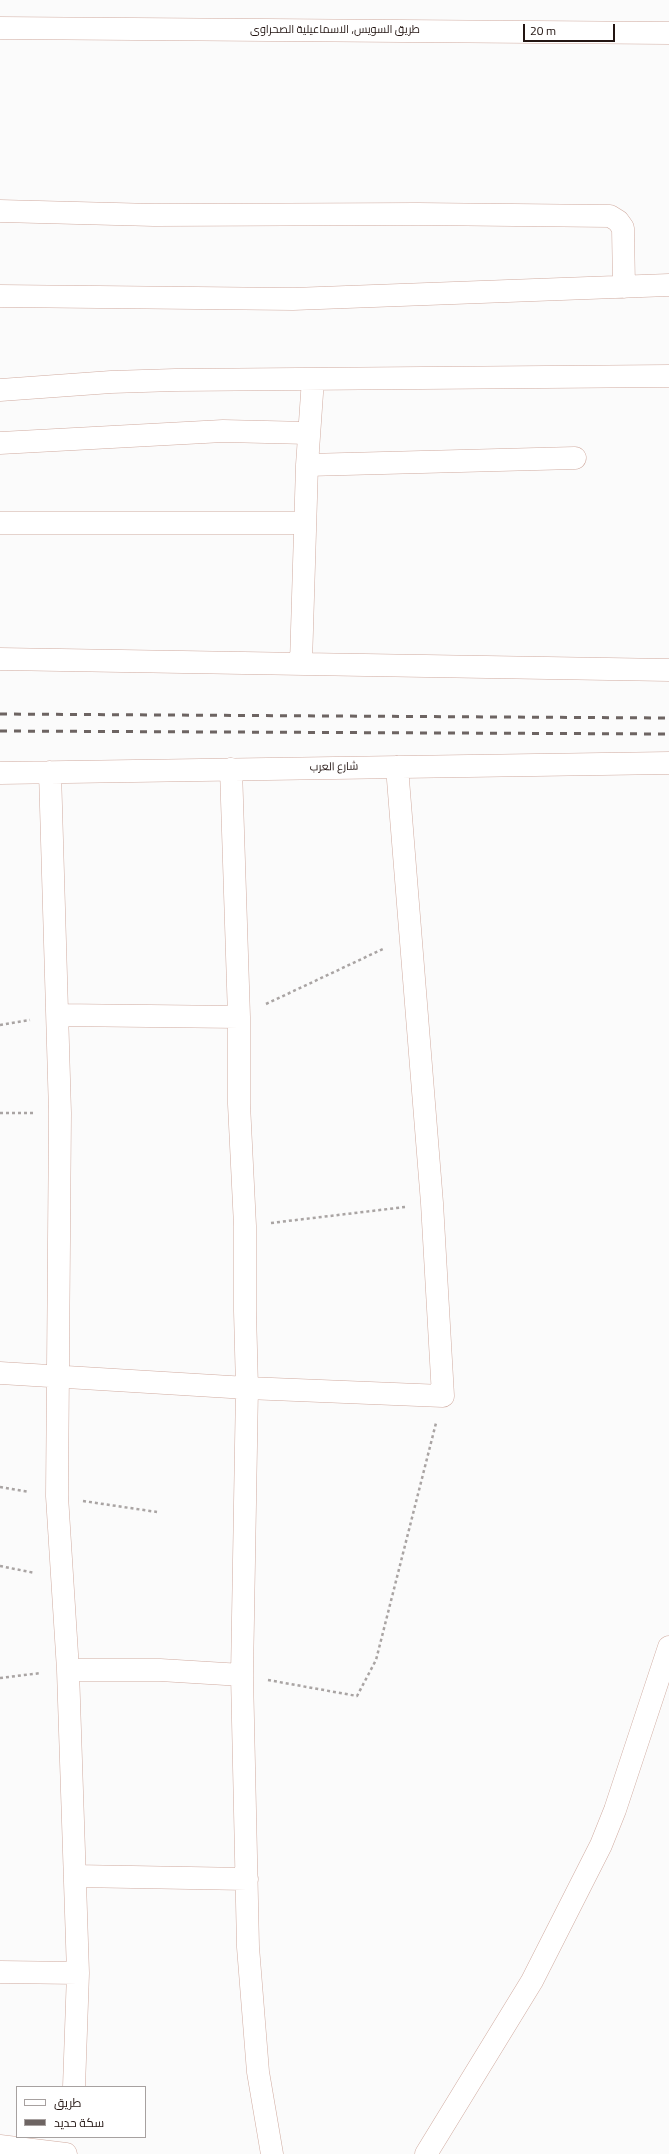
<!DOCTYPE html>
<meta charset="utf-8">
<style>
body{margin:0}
#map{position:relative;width:669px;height:2154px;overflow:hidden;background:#fbfbfb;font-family:Georgia,Cairo,serif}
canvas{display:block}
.legend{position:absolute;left:16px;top:2086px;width:130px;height:52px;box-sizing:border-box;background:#fff;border:1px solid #a7a1a0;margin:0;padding:5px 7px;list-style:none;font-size:12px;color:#231512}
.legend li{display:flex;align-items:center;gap:8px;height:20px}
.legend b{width:20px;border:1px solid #a7a1a0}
.scale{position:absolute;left:523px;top:24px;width:92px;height:18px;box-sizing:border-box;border:2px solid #231512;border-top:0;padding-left:5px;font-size:12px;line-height:14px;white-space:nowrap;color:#231512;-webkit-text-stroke:3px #fff;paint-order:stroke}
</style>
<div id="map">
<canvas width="669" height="2154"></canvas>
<ul class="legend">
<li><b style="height:5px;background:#fff"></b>طريق</li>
<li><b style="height:5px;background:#6d6462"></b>سكة حديد</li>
</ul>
<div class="scale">20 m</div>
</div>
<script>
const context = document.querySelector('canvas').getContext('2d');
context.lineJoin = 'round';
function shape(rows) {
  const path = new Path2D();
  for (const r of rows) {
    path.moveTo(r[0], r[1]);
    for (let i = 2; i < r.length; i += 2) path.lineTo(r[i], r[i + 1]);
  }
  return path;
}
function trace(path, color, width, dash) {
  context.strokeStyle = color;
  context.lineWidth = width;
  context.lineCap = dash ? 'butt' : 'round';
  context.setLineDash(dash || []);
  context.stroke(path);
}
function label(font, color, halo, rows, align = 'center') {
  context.font = font + ' Georgia,Cairo,serif';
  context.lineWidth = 3.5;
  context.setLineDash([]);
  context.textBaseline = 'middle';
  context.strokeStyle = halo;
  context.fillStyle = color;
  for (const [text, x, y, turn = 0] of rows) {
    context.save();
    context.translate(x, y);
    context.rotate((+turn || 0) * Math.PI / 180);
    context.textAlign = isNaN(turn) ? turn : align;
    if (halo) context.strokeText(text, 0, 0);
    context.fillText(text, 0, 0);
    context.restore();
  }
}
const path = shape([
 [266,1004,385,948],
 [0,1025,30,1020],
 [0,1113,34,1113],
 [271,1223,405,1207],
 [0,1487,29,1492],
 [83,1501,157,1512],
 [0,1566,35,1573],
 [0,1678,41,1673],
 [268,1680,357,1696,376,1660,436,1423]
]);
const minor = shape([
 [0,211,154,215,418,214,610,216,618,221,623,228,624,287],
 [0,296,293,299,669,285],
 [0,390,111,382,175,380,669,376],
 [0,443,223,431,309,433],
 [307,465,575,458],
 [0,523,305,523],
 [0,659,669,670],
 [301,663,307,465,313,379],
 [231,769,239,1017,239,1104,245,1226,245,1311,247,1388,242,1675,248,1947,258,2072,272,2154],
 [50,772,60,1113,57,1496,68,1670,78,1973,74,2087],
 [0,773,669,763],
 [58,1015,239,1017],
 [0,1373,247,1388,443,1396,432,1203,397,767],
 [68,1670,160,1670,242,1675],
 [75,1876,247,1879],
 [0,1972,78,1973],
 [0,2146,66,2154],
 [426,2154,532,1981,601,1845,615,1810,669,1647]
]);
const major = shape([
 [0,28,669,33]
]);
const rail = shape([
 [0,714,669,718],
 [0,731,669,734]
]);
const streetNames = [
 ["طريق السويس, الاسماعيلية الصحراوى",335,31],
 ["شارع العرب",334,768,-1]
];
trace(minor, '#d0aba0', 23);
trace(major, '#d0aba0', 23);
trace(path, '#a9a4a3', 2.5, [3, 3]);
trace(minor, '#fff', 22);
trace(major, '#fff', 22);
trace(rail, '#6d6462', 3, [7, 7]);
label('11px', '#231512', '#fff', streetNames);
</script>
